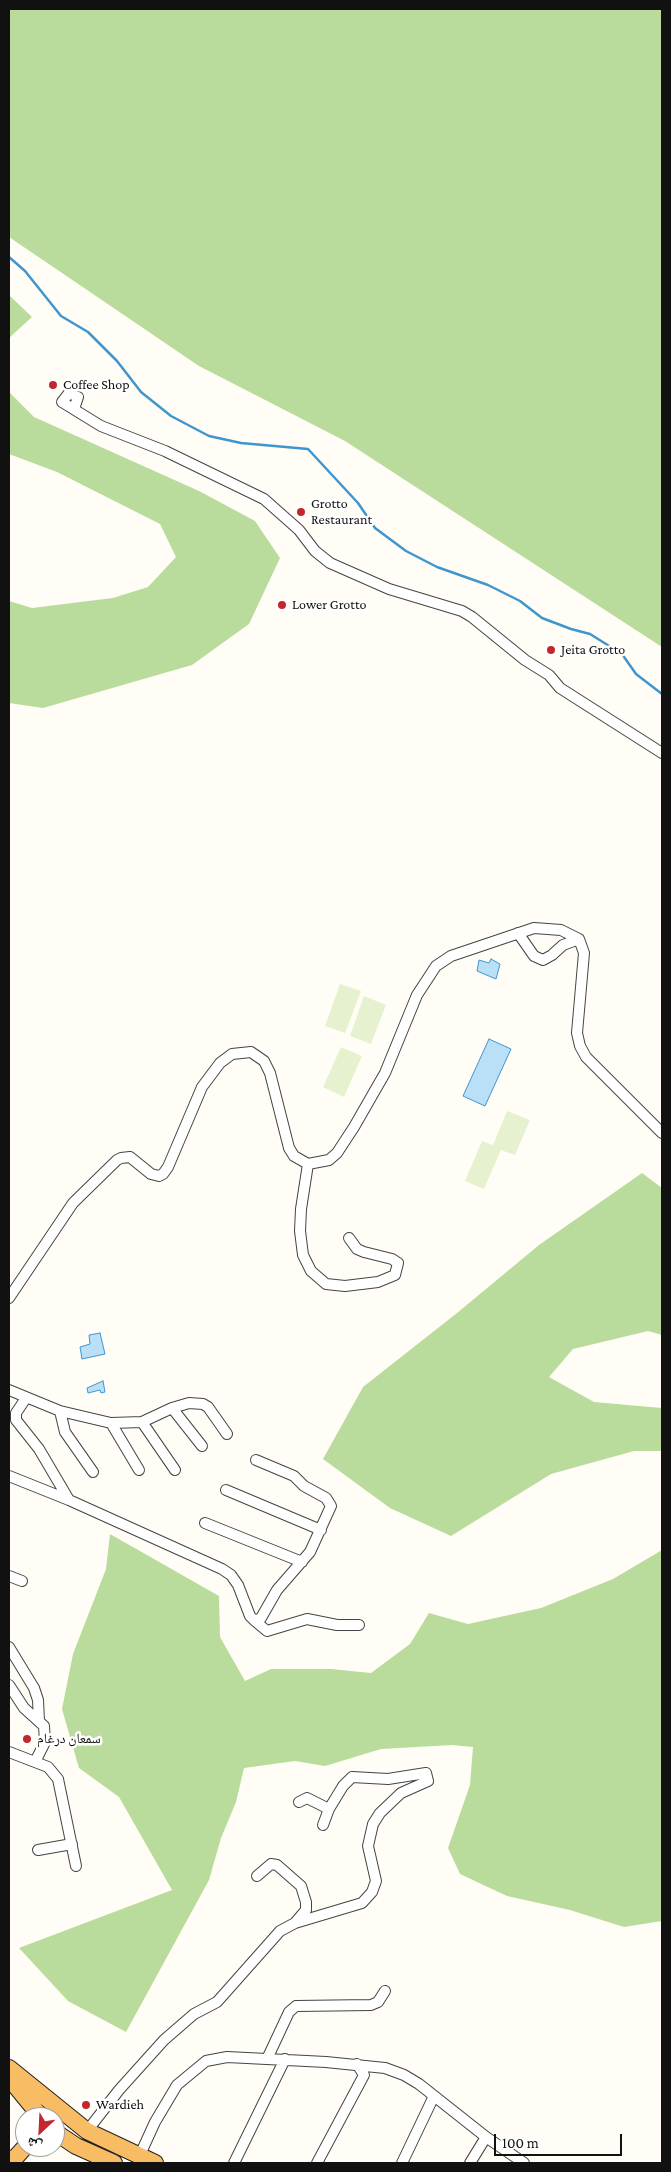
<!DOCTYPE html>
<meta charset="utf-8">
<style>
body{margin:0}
#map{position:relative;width:671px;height:2172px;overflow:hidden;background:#fffdf5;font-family:"Crimson Pro","Noto Naskh Arabic",serif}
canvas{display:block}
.frame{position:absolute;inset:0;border:10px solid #111;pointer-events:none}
.north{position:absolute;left:15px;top:2107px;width:50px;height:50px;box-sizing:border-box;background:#fff;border:1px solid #a0a0a0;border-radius:50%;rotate:205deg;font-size:14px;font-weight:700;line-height:20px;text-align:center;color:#111}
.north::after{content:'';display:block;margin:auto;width:18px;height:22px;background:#c4262e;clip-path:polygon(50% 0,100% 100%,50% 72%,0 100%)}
.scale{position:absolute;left:494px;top:2134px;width:128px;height:22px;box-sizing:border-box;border:2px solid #111;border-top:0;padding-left:6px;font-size:15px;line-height:18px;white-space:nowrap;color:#111;-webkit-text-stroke:4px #fff;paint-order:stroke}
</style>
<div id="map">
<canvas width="671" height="2172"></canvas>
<div class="frame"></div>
<div class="north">ش</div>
<div class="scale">100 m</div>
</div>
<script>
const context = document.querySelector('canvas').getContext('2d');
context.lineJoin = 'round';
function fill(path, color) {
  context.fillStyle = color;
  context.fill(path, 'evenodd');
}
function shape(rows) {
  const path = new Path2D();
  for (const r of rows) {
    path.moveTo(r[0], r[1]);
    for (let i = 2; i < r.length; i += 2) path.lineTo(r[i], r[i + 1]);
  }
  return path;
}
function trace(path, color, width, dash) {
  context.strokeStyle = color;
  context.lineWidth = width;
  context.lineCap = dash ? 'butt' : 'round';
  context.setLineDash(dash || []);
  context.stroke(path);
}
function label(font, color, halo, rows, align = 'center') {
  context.font = font + ' "Crimson Pro","Noto Naskh Arabic",serif';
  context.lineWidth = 5;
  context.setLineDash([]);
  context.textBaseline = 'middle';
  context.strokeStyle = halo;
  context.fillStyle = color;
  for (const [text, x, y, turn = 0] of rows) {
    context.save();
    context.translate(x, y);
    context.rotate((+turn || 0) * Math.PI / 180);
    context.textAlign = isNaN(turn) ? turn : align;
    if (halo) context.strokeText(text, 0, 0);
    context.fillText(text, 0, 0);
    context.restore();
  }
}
const forest = shape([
 [9,9,662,9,662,647,345,441,199,366,9,237],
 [9,295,32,317,9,338],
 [9,392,34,417,199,491,255,521,280,558,249,624,192,665,43,708,9,703,9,601,32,608,113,598,148,587,176,557,160,524,57,472,9,454],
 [642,1173,662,1188,662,1335,648,1331,573,1349,549,1377,594,1402,662,1408,662,1451,634,1451,551,1474,451,1536,390,1508,323,1459,363,1387,457,1313,539,1245],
 [110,1534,219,1596,220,1637,245,1681,271,1669,331,1669,371,1673,410,1644,429,1613,468,1624,541,1608,613,1579,662,1550,662,1921,624,1927,570,1910,507,1896,460,1874,448,1848,470,1785,473,1747,452,1745,381,1749,325,1766,295,1761,244,1768,236,1802,221,1838,209,1880,126,2032,68,2001,19,1948,172,1890,119,1797,79,1768,62,1709,73,1654,106,1569]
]);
const pitch = shape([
 [340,984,361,991,345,1033,325,1026],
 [364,996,386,1005,371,1044,350,1036],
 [341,1047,362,1056,344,1097,323,1087],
 [507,1111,530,1120,515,1155,501,1150,484,1189,465,1181,482,1141,493,1145]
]);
const water = shape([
 [491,959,500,964,496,979,477,971,479,960,489,963,491,959],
 [489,1039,511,1049,485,1106,463,1096,489,1039],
 [100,1333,105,1354,82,1359,80,1347,90,1344,89,1335,100,1333],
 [103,1381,105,1392,101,1393,100,1390,88,1393,87,1388,103,1381]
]);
const stream = shape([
 [9,257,25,271,61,316,88,332,117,361,141,392,171,416,209,436,241,443,308,449,358,503,375,528,406,551,437,567,488,585,520,601,542,618,571,629,590,634,622,654,636,674,662,694]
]);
const minor = shape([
 [74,409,78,397,69,393,62,402,101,426,165,451,264,499,299,530,315,551,330,563,389,589,462,611,472,617,525,660,549,675,560,688,662,753],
 [518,933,534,956,543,960,552,955,563,945,579,939],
 [308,1164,301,1209,300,1231,303,1255,311,1271,326,1284,345,1286,378,1282,395,1275,398,1263,392,1259,364,1252,357,1249,349,1238],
 [9,1298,73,1203,117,1160,121,1158,130,1157,151,1174,159,1176,163,1174,168,1167,202,1087,220,1063,232,1054,251,1052,264,1061,270,1073,289,1148,294,1156,308,1164,329,1160,337,1153,354,1127,385,1073,417,995,436,966,451,956,534,928,561,930,579,939,584,953,577,1033,580,1046,586,1057,662,1133],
 [9,1390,60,1411,111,1423,142,1422,172,1408,189,1403,203,1404,208,1407,227,1434],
 [26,1398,16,1413,16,1420,39,1449,69,1500],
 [172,1408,202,1446],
 [60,1411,65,1432,93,1472],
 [142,1422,175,1470],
 [111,1423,139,1470],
 [9,1476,69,1500,222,1569,231,1575,238,1585,250,1616,255,1621,261,1618,277,1590,310,1552,331,1506,326,1498,304,1486,294,1476,256,1460],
 [226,1490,321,1530],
 [205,1523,302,1562],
 [9,1576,22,1581],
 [255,1621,267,1631,307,1619,337,1625,359,1625],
 [9,1647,34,1688,38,1700,39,1721],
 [9,1685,24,1708,44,1726,45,1742,35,1762],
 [9,1752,48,1767,58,1779,76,1866],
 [323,1825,329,1809],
 [38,1850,72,1844],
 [257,1876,271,1864,277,1865,301,1886,306,1902,306,1910,295,1923],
 [267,2059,289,2012,296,2006,371,2005,378,2002,385,1991],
 [87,2131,119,2090,164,2040,194,2014,217,2002,280,1931,295,1923,362,1903,372,1892,376,1881,368,1846,373,1824,380,1813,401,1793,428,1781,426,1773,388,1779,352,1777,343,1786,329,1809,307,1798,299,1802],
 [139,2157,155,2122,177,2085,206,2061,227,2057,326,2062,385,2068,404,2075,419,2084,486,2137,524,2163],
 [234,2163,285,2059],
 [317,2163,364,2075,357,2064],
 [402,2163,434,2096],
 [470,2163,486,2137]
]);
const trunk = shape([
 [9,2068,87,2131,155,2163],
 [9,2078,41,2117],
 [55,2132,76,2146,114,2163],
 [9,2160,16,2157,25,2147]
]);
const markers = [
 [53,385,5,"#c4262e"],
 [301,512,5,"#c4262e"],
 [282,605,5,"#c4262e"],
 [551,650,5,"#c4262e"],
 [27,1739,5,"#c4262e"],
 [86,2105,5,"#c4262e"]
];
const poiNames = [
 ["Coffee Shop",63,385],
 ["Grotto",311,504],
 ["Restaurant",311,520],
 ["Lower Grotto",292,605],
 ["Jeita Grotto",561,650],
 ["سمعان درغام",37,1739],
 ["Wardieh",96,2105]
];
fill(forest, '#b9dc9c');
fill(pitch, '#e6f2cf');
fill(water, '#b9e0f7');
trace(water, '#3f96cf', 1);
trace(stream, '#3f96cf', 2.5);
trace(minor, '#444', 12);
trace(trunk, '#222', 18);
trace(minor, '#fff', 10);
trace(trunk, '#f7bc64', 16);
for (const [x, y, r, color] of markers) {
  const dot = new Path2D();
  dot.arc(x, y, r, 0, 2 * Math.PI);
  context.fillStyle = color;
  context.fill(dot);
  trace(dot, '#fff', 2);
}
label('14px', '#111', '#fff', poiNames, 'left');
</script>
